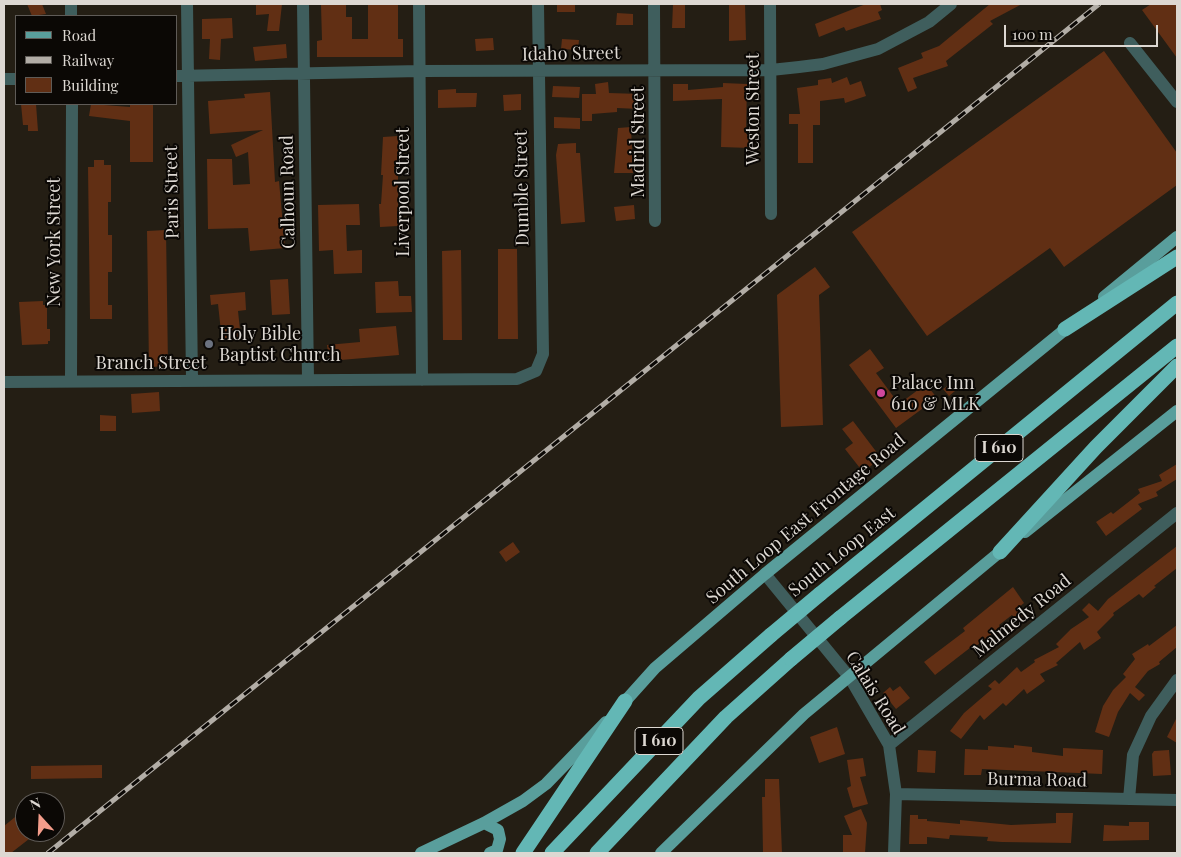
<!DOCTYPE html>
<style>
body{margin:0}
#map{position:relative;width:1181px;height:857px;overflow:hidden;background:#241e14;font-family:"Playfair Display",serif}
canvas{display:block}
.frame{position:absolute;inset:0;border:5px solid #ddd8d2;pointer-events:none}
.legend{position:absolute;left:15px;top:15px;width:162px;height:90px;box-sizing:border-box;background:#0b0805;border:1px solid #5f5b57;margin:0;padding:6px 9px;list-style:none;font-size:15px;color:#ddd8d2}
.legend li{display:flex;align-items:center;gap:10px;height:25px}
.legend b{width:25px;border:1px solid #5f5b57}
.north{position:absolute;left:15px;top:792px;width:50px;height:50px;box-sizing:border-box;background:#0b0805;border:1px solid #5f5b57;border-radius:50%;rotate:340deg;font-size:14px;font-weight:700;line-height:20px;text-align:center;color:#ddd8d2}
.north::after{content:'';display:block;margin:auto;width:18px;height:22px;background:#f49d8b;clip-path:polygon(50% 0,100% 100%,50% 72%,0 100%)}
.scale{position:absolute;left:1004px;top:25px;width:154px;height:22px;box-sizing:border-box;border:2px solid #ddd8d2;border-top:0;padding-left:6px;font-size:15px;line-height:18px;white-space:nowrap;color:#ddd8d2;-webkit-text-stroke:4px #0b0805;paint-order:stroke}
</style>
<div id="map">
<canvas width="1181" height="857"></canvas>
<div class="frame"></div>
<ul class="legend">
<li><b style="height:6px;background:#599e9c"></b>Road</li>
<li><b style="height:6px;background:#b2ada6"></b>Railway</li>
<li><b style="height:14px;background:#612f14"></b>Building</li>
</ul>
<div class="north">N</div>
<div class="scale">100 m</div>
</div>
<script>
const context = document.querySelector('canvas').getContext('2d');
context.lineJoin = 'round';
function fill(path, color) {
  context.fillStyle = color;
  context.fill(path, 'evenodd');
}
function shape(rows) {
  const path = new Path2D();
  for (const r of rows) {
    path.moveTo(r[0], r[1]);
    for (let i = 2; i < r.length; i += 2) path.lineTo(r[i], r[i + 1]);
  }
  return path;
}
function trace(path, color, width, dash) {
  context.strokeStyle = color;
  context.lineWidth = width;
  context.lineCap = dash ? 'butt' : 'round';
  context.setLineDash(dash || []);
  context.stroke(path);
}
function label(font, color, halo, rows, align = 'center') {
  context.font = font + ' "Playfair Display",serif';
  context.lineWidth = 4;
  context.setLineDash([]);
  context.textBaseline = 'middle';
  context.strokeStyle = halo;
  context.fillStyle = color;
  for (const [text, x, y, turn = 0] of rows) {
    context.save();
    context.translate(x, y);
    context.rotate((+turn || 0) * Math.PI / 180);
    context.textAlign = isNaN(turn) ? turn : align;
    if (halo) context.strokeText(text, 0, 0);
    context.fillText(text, 0, 0);
    context.restore();
  }
}
const building = shape([
 [27,4,42,4,46,14,32,16],
 [256,4,282,4,279,31,267,31,269,14,256,15],
 [368,4,398,4,398,39,403,39,403,57,317,57,317,41,322,40,321,5,346,5,346,17,352,17,352,39,368,39],
 [557,4,575,4,575,12,557,12],
 [673,4,685,4,685,28,672,28],
 [729,4,745,4,746,40,729,41],
 [866,4,880,4,882,10,878,12,881,19,846,31,844,27,819,37,815,24],
 [990,4,1022,4,990,21,993,24,946,61,948,66,913,78,917,88,908,92,898,68,923,58,921,53,939,46],
 [1151,4,1177,4,1177,58,1142,10],
 [617,13,633,14,633,25,616,25],
 [232,18,233,38,221,39,220,60,209,59,210,39,202,39,202,19],
 [493,38,494,50,476,51,475,39],
 [562,39,579,40,578,50,561,49],
 [286,44,287,58,255,61,253,47],
 [1104,51,1177,153,1177,185,1064,267,1050,248,927,336,852,232],
 [847,77,850,85,861,81,866,96,845,103,844,98,820,101,820,125,813,125,813,163,798,163,798,124,789,124,789,114,800,114,797,88,818,85,818,80,831,78,832,83],
 [608,82,609,93,640,94,639,109,617,108,617,112,592,114,592,121,582,121,582,94,596,94,595,84],
 [723,83,747,84,746,134,751,135,750,148,721,147,722,99,673,101,673,84,688,84,688,90,723,87],
 [553,86,580,87,579,98,552,97],
 [456,89,456,93,477,93,476,107,438,108,438,90],
 [270,92,275,182,279,181,285,248,250,251,248,228,208,229,207,159,232,159,233,185,250,184,248,152,236,157,231,145,263,130,210,134,208,101,245,98,244,94],
 [521,94,521,110,504,111,503,95],
 [21,104,36,104,38,131,28,131,28,125,23,125],
 [91,104,130,107,130,105,153,105,153,162,130,162,130,121,89,116],
 [554,117,580,118,580,129,554,128],
 [631,127,633,173,614,173,618,128],
 [398,136,398,226,380,227,379,204,381,204,383,175,381,175,383,137],
 [576,143,576,153,580,153,585,222,561,224,556,155,558,144],
 [94,160,104,160,104,165,111,165,111,202,108,202,108,235,112,235,112,272,108,272,108,305,112,305,112,319,90,319,88,167,94,167],
 [359,204,360,225,346,225,347,251,362,250,362,273,334,274,333,250,319,251,318,205],
 [634,205,635,219,616,221,614,207],
 [166,230,168,366,149,367,147,231],
 [498,249,517,249,518,339,498,339],
 [461,250,462,340,443,340,442,251],
 [815,267,830,287,819,295,823,425,781,427,777,295],
 [288,279,290,314,272,315,270,280],
 [398,281,399,296,411,296,412,312,376,313,375,282],
 [245,292,246,310,238,311,241,339,222,341,218,304,211,305,210,295],
 [43,301,43,305,47,305,47,329,50,329,50,341,48,341,48,344,22,345,19,302],
 [396,326,399,355,329,361,327,345,360,342,359,329],
 [870,349,884,368,876,373,899,404,926,384,937,398,896,428,849,365],
 [950,384,955,391,949,396,943,389],
 [159,392,160,411,132,413,131,394],
 [100,415,116,416,116,431,100,431],
 [853,421,881,458,863,472,845,449,853,443,842,429],
 [1177,464,1177,479,1156,492,1158,496,1138,504,1142,509,1106,536,1096,522,1111,512,1113,514,1140,493,1138,489,1162,481,1159,475],
 [513,542,520,552,506,562,499,552],
 [1177,546,1177,568,1154,586,1156,587,1143,598,1139,594,1113,613,1114,615,1097,632,1101,638,1084,650,1080,642,1056,663,1058,665,1040,674,1045,681,1027,694,1024,689,1006,706,1003,703,984,720,980,715,961,739,950,731,964,713,992,689,988,686,995,680,999,684,1017,667,1021,672,1035,662,1034,660,1059,647,1056,644,1071,629,1089,617,1082,610,1089,603,1098,611,1108,599],
 [1013,587,1024,603,1018,608,1024,616,1017,621,1012,615,999,625,1003,630,995,636,993,633,976,646,975,644,935,675,924,662,965,631,963,628],
 [1177,625,1177,647,1159,662,1160,664,1148,671,1135,687,1145,695,1139,701,1130,693,1118,712,1109,737,1095,732,1103,706,1113,690,1126,677,1123,674,1135,659,1132,654,1148,644,1149,646],
 [900,686,910,698,896,709,883,693,890,687,893,691],
 [1177,717,1177,743,1167,737],
 [837,727,845,754,819,763,810,737],
 [1014,745,1032,747,1032,752,1063,756,1063,748,1103,750,1102,774,982,769,981,775,964,775,965,749,988,750,988,746,1014,748],
 [918,750,936,751,935,773,917,772],
 [1169,750,1171,775,1153,776,1152,754,1154,751],
 [863,758,866,776,860,777,868,804,853,808,847,788,851,786,847,760],
 [102,765,102,778,31,779,31,766],
 [765,779,779,779,782,853,763,853,762,797,765,797],
 [25,809,25,832,38,832,11,853,4,853,4,826],
 [861,809,867,823,865,853,843,853,843,835,852,835,844,816],
 [1056,813,1073,813,1071,843,1002,842,987,841,988,837,950,835,949,839,927,837,927,844,909,844,910,815,918,815,918,819,927,819,927,821,960,824,960,820,1011,825,1056,823],
 [1129,822,1149,822,1149,840,1103,841,1104,825,1129,826]
]);
const minor = shape([
 [71,4,71,16],
 [187,4,192,380],
 [303,4,308,380],
 [419,4,422,380],
 [654,4,655,221],
 [770,4,771,214],
 [1130,43,1177,102],
 [176,76,420,71,771,70,799,67,823,64,878,49,929,22,951,4],
 [4,79,16,79],
 [71,380,72,104],
 [4,382,517,379,536,371,543,354,538,4],
 [765,574,850,678,889,745,896,794,894,853],
 [889,745,1177,513],
 [896,794,1177,800],
 [1129,799,1133,755,1151,716,1177,680]
]);
const major = shape([
 [1104,297,1177,237],
 [1025,532,1177,411],
 [620,707,655,668,765,574,1073,323],
 [484,823,498,830,500,839,497,850,490,853],
 [421,853,484,823,523,801,546,784,606,722],
 [661,853,804,714,1007,546]
]);
const highway = shape([
 [1065,329,1177,257],
 [1000,552,1096,447,1177,366],
 [820,594,1177,303],
 [840,618,1177,346],
 [523,853,625,701],
 [552,853,699,698,771,635],
 [597,853,726,717,791,659]
]);
const rail = shape([
 [48,853,1099,4]
]);
const highwayBridge = shape([
 [771,635,820,594],
 [791,659,840,618]
]);
const markers = [
 [209,344,5,"#6b7280"],
 [881,393,5,"#d1479c"]
];
const shields = [
 [999,448,48],
 [659,741,48]
];
const shieldNames = [
 ["I 610",999,448],
 ["I 610",659,741]
];
const streetNames = [
 ["Idaho Street",571,54,-1],
 ["Weston Street",753,109,-90],
 ["Madrid Street",638,142,-90],
 ["Dumble Street",522,188,-91],
 ["Paris Street",172,192,-91],
 ["Calhoun Road",288,192,-91],
 ["Liverpool Street",403,192,-90],
 ["New York Street",54,242,-90],
 ["Branch Street",151,363],
 ["South Loop East Frontage Road",806,519,-40],
 ["South Loop East",842,552,-39],
 ["Malmedy Road",1022,616,-39],
 ["Calais Road",875,693,58],
 ["Burma Road",1037,780,1]
];
const poiNames = [
 ["Holy Bible",219,334],
 ["Baptist Church",219,355],
 ["Palace Inn",891,383],
 ["610 & MLK",891,404]
];
fill(building, '#612f14');
trace(minor, '#3f5e5d', 12);
trace(major, '#599e9c', 12);
trace(highway, '#63b7b5', 15);
trace(rail, '#b2ada6', 5);
trace(rail, '#0b0805', 3, [9]);
trace(highwayBridge, '#63b7b5', 15);
for (const [x, y, r, color] of markers) {
  const dot = new Path2D();
  dot.arc(x, y, r, 0, 2 * Math.PI);
  context.fillStyle = color;
  context.fill(dot);
  trace(dot, '#0b0805', 2);
}
for (const [x, y, w] of shields) {
  const box = new Path2D();
  box.roundRect(x - w / 2, y - 13.5, w, 27, 4);
  context.fillStyle = '#0b0805';
  context.fill(box);
  trace(box, '#ddd8d2', 1);
}
label('bold 16px', '#ddd8d2', null, shieldNames);
label('18px', '#ddd8d2', '#0b0805', streetNames);
label('18px', '#ddd8d2', '#0b0805', poiNames, 'left');
</script>
